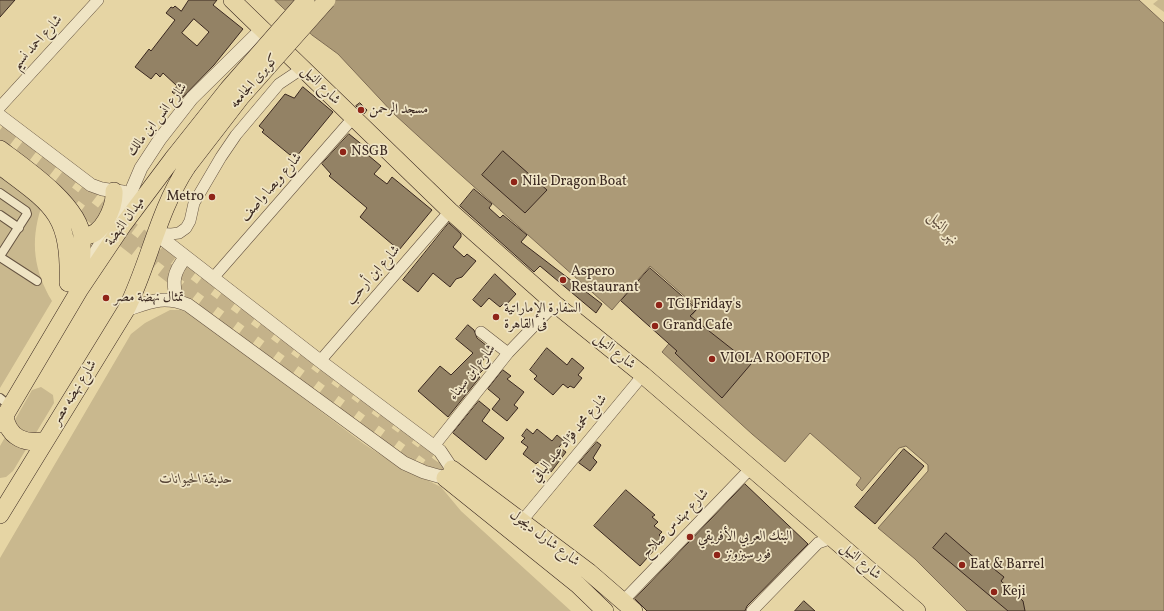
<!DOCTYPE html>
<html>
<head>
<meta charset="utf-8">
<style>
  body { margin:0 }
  canvas { display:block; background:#e6d5a4 }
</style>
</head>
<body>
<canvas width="1164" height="611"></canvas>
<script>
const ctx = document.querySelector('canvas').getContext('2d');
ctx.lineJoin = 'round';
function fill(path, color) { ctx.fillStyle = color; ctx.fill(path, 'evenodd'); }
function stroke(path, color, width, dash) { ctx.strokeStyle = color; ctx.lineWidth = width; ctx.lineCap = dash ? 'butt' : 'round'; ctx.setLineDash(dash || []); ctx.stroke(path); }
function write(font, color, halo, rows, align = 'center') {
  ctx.font = font + ' Vollkorn,Amiri,serif'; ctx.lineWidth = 3.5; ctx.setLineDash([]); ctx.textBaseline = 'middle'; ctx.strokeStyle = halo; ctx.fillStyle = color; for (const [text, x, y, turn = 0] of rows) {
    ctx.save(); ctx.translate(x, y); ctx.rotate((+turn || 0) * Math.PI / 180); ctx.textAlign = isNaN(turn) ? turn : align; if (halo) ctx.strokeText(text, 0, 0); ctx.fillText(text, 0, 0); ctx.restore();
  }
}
fill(new Path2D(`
  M1158 0H1164V12L1153 4Z
  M0 177 41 208C30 242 34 271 52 301L0 388Z
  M170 310H181L193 315 364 444 393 463 441 487 461 511 571 611H0V558L131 334 145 323Z
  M41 387 53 395 54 403 13 471 6 477 0 478V446L32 390Z`), '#c9b88e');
const water = new Path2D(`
  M275 0H1139L1164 23V611H967L915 559 878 528 928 471V465L906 446 899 448 862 491 856 485 861 478 810 433 785 462 752 434 662 352 698 308 650 266 612 310 453 168 394 114 338 54 312 35Z`);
fill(water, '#ac9a77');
stroke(water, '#7e6c54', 1);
const building = new Path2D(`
  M0 0H15L0 17Z
  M189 0H217L213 5 243 29 214 65 181 99 172 92 177 86 163 73 160 77 156 73 151 79 135 67 149 49 151 51 175 20 166 13 171 7 173 8 175 6 181 11ZM194 19 209 32 197 46 182 33Z
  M303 87 333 112 296 157 292 153 290 155 262 132 264 130 259 126 285 94 294 98Z
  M360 103 367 110 364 114 356 106Z
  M349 134 365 147 362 150 381 166 374 174 387 184 392 177 432 210 399 250 360 217 367 208 329 176 331 174 322 164Z
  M503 151 547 190 525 213 482 175Z
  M474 189 492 204 489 208 500 218 503 215 527 235 521 242 602 304 596 313 540 266 534 272 460 206Z
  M449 223 461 234V237L453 247 464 257 467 254 476 261 462 277 456 279 450 287 433 273 418 292 403 280Z
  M650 268 697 309 690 316 751 364 722 398 675 353 677 351 621 301Z
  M495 274 516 294 506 305 504 303 500 307 489 298 481 307 473 300Z
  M468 325 474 330 477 338 492 350 478 366 483 370 478 375 480 377 448 417 418 391 440 366 451 375 473 353 456 339Z
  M547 348 567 365 572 358 584 368 578 375 582 378 574 388 570 386 568 388 563 384 553 395 534 379 537 376 530 370Z
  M503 370 511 376 507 379 524 392 514 405 518 408 507 421 492 409 500 399 488 389Z
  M479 401 490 410 482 421 504 438 486 460 453 433Z
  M527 429 533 434 537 429 552 441 557 435 564 441 559 447 566 452 551 472 538 462 536 464 523 454 528 447 521 442 525 438 522 436Z
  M597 442 601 445 593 458 597 462 590 471 579 463Z
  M904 449 924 466 875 524 855 507Z
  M745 484 808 544 747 606 745 611H647L635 599Z
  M626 490 655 515 652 517 658 522 654 526 662 532 659 535 664 539 640 566 594 526Z
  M946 533 986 568 989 565 1004 577 1001 581 1023 601 1025 611H1008L933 548Z
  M804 601 815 611H795Z`);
fill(building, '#938265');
stroke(building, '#3a2820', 1);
stroke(new Path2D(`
  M0 130 204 286 452 469
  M64 192 200 297 445 478`), '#c4b28a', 17, [17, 8]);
const pedestrian = new Path2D(`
  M0 193 26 211 27 214 0 256
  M0 215 19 228
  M0 257 37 281
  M0 398 10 406`);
const minor = new Path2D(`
  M0 107 98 0
  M155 233 171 234 179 233 186 228 190 221 194 203 221 157 236 135 279 84 303 68
  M213 278 353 118
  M481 332 508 353
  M320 361 450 211
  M434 446 508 353 555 304
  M521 522 643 375
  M623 601 751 468
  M752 611 818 543 832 538`);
const tertiary = new Path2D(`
  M0 116 91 185 102 189 123 192
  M155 233 320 361 440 451 452 469
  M92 258 127 201 141 168 160 139 192 98 262 29
  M177 300C172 282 173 272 186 257
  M126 310C150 302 163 295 188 305L404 463 424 472 445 478`);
const primary = new Path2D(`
  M232 0 450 211 555 304 643 375 917 611
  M0 149C24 167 80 205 82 237 83 254 80 272 80 289
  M0 166C52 205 70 213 68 283
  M82 236C102 238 115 207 114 191
  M5 416C8 438 26 445 46 440
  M0 424 80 289 123 225 174 157
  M452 469 589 572 634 611
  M445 478 578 585 605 611
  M0 515 126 310C150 262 157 213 187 167`);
stroke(pedestrian, '#655341', 10);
stroke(minor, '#655341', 12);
stroke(tertiary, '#655341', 14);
stroke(primary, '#3a2820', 18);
stroke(pedestrian, '#efe4c4', 8);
stroke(minor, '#efe4c4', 11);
stroke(tertiary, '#efe4c4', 13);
stroke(primary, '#e6d5a4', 17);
const primaryBridge = new Path2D(`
  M174 157 228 89 306 0
  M187 167 241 97 327 0`);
stroke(primaryBridge, '#3a2820', 18, []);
stroke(primaryBridge, '#e6d5a4', 17);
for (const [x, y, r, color] of [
  [361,110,4,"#8f2418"],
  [343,152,4,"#8f2418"],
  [514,182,4,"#8f2418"],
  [212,197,4,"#8f2418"],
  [563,280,4,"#8f2418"],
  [106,298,4,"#8f2418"],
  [659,305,4,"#8f2418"],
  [496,317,4,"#8f2418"],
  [655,326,4,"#8f2418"],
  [712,359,4,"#8f2418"],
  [690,537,4,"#8f2418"],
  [717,555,4,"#8f2418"],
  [962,565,4,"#8f2418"],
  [994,592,4,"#8f2418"]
]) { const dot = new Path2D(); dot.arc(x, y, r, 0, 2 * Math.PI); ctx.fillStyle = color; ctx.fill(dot); stroke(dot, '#efe4c4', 1.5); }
write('14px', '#3a2820', '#efe4c4', [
  ["شارع احمد نسيم",38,43,-48],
  ["كوبرى الجامعه",255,82,-49],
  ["شارع النيل",320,86,45],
  ["شارع انس ابن مالك",158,120,-52],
  ["شارع ويصا واصف",272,188,-49],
  ["ميدان النهضة",126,222,-54],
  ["شارع ابن أرحب",374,276,-49],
  ["شارع النيل",614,352,39],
  ["شارع ابن سيناء",473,373,-52],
  ["شارع نهضه مصر",75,393,-58],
  ["شارع محمد فؤاد عبد الباقي",570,439,-50],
  ["شارع مهندس صلاح",676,524,-46],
  ["شارع شارل ديجول",544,539,37],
  ["شارع النيل",860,562,41]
]);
write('14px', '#3a2820', '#efe4c4', [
  ["مسجد الرحمن",369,110],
  ["NSGB",351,152],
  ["Nile Dragon Boat",522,182],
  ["Metro",204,197,"right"],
  ["Aspero",571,272],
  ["Restaurant",571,288],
  ["تمثال نهضة مصر",114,298],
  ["TGI Friday's",667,305],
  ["السفارة الإماراتية",504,309],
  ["فى القاهرة",504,325],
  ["Grand Cafe",663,326],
  ["VIOLA ROOFTOP",720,359],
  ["البنك العربي الأفريقي",698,537],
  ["فور سيزونز",725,555],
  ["Eat & Barrel",970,565],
  ["Keji",1002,592]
], 'left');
write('italic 14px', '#574536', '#efe4c4', [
  ["حديقة الحيوانات",196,480]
]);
write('italic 15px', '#5c4a3a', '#efe4c4', [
  ["نهر النيل",942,229,49]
]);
</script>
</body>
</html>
